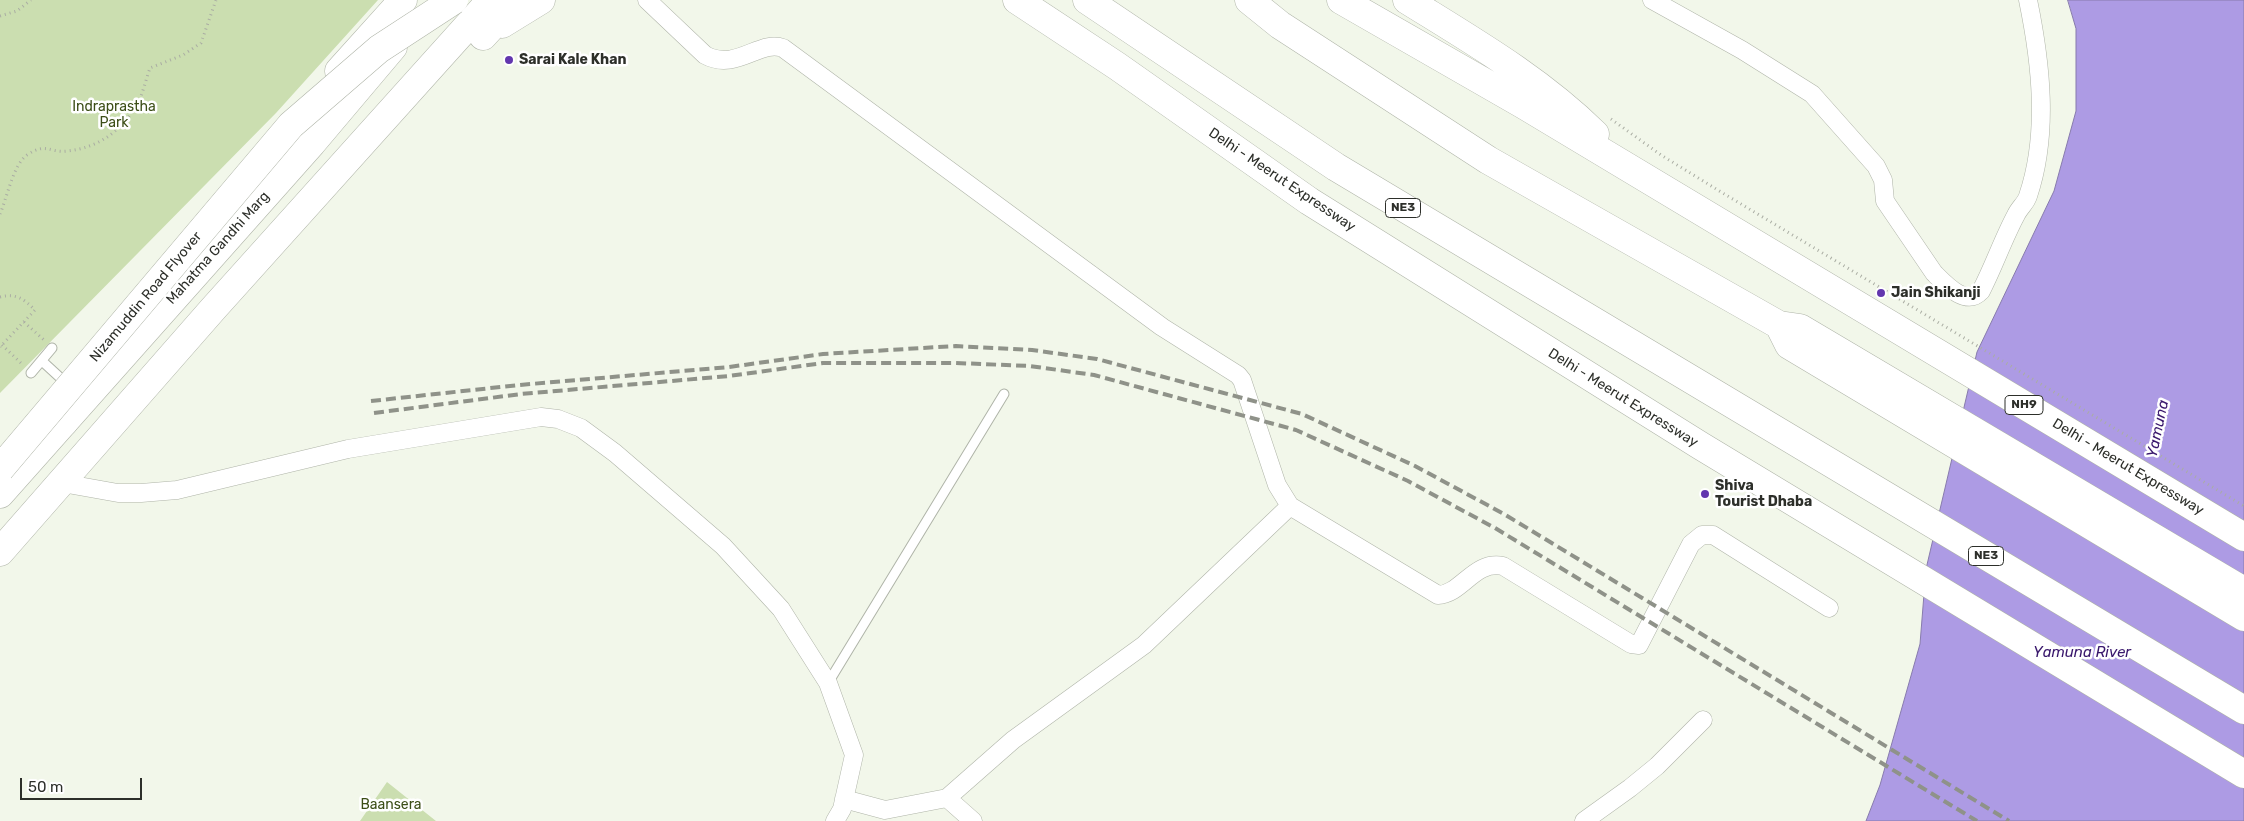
<!DOCTYPE html>
<html>
<head>
<meta charset="utf-8">
<style>
  body { margin:0 }
  #map { position:relative; width:2244px; height:821px; overflow:hidden; background:#f2f7ea; font-family:Rubik,sans-serif }
  canvas { display:block }
  .scale { position:absolute; left:20px; top:778px; width:122px; height:22px; box-sizing:border-box; border:2px solid #2d2f2a; border-top:0; padding-left:6px; font-size:15px; line-height:18px; white-space:nowrap; color:#2d2f2a; -webkit-text-stroke:4px #fff; paint-order:stroke }
</style>
</head>
<body>
<div id="map">
<canvas width="2244" height="821"></canvas>
<div class="scale">50 m</div>
</div>
<script>
const ctx = document.querySelector('canvas').getContext('2d');
ctx.lineJoin = 'round';
function fill(path, color) { ctx.fillStyle = color; ctx.fill(path, 'evenodd'); }
function stroke(path, color, width, dash) { ctx.strokeStyle = color; ctx.lineWidth = width; ctx.lineCap = dash ? 'butt' : 'round'; ctx.setLineDash(dash || []); ctx.stroke(path); }
function write(font, color, halo, rows, align = 'center') {
  ctx.font = font + ' Rubik,sans-serif'; ctx.lineWidth = 5; ctx.setLineDash([]); ctx.textBaseline = 'middle'; ctx.strokeStyle = halo; ctx.fillStyle = color; for (const [text, x, y, turn = 0] of rows) {
    ctx.save(); ctx.translate(x, y); ctx.rotate((+turn || 0) * Math.PI / 180); ctx.textAlign = isNaN(turn) ? turn : align; if (halo) ctx.strokeText(text, 0, 0); ctx.fillText(text, 0, 0); ctx.restore();
  }
}
fill(new Path2D(`
  M0 0H378L276 113 0 393Z
  M387 782 436 821H360Z`), '#cbdeb0');
const water = new Path2D(`
  M2068 0H2244V821H1866L1880 785 1920 644 1926 569 1977 352 2054 191 2076 111V29Z`);
fill(water, '#ad9be4');
stroke(water, '#877bac', 1);
const lane = new Path2D(`
  M42 361 67 384
  M31 373 52 348
  M828 683 1004 394`);
const street = new Path2D(`
  M647 0 705 55C736 72 760 39 783 48L1162 327 1238 375 1242 380 1277 485 1290 506 1438 595C1462 594 1474 560 1503 566L1631 644 1639 645 1691 544 1702 535H1713L1829 608
  M1652 0 1742 50 1812 94 1876 166 1883 180 1885 201 1934 273C1946 285 1966 307 1981 291 1994 266 2003 239 2016 215 2019 208 2026 203 2028 196 2049 134 2041 63 2028 0
  M62 483 118 493H141L177 490 348 449 541 417 558 419 581 428 615 453 723 546 781 609 828 683 854 755 842 809 835 821
  M947 798 973 821
  M844 799 885 810 947 798 1013 740 1144 645 1290 506
  M1584 821 1630 788 1657 766 1703 720`);
const primary = new Path2D(`
  M0 494 64 422`);
const highway = new Path2D(`
  M1017 0 1117 66 1309 201 1701 446 2244 774
  M1087 0 1336 167 2244 710
  M1249 0 1280 25 1488 160 1779 325 1800 328 2244 591
  M1341 0 1524 105 2244 537
  M1407 0C1473 41 1539 79 1595 134
  M502 24 541 0
  M483 36 516 0
  M339 71 403 0
  M1779 325 1789 345 2244 617
  M64 422 312 143 393 47
  M0 552 213 309 491 0`);
stroke(lane, '#afb4a8', 11);
stroke(street, '#afb4a8', 19);
stroke(primary, '#afb4a8', 29);
stroke(highway, '#afb4a8', 29);
stroke(new Path2D(`
  M0 16 17 11 31 0
  M1611 119 1661 155 1721 192 2244 506
  M0 214C7 198 13 165 27 155 46 142 49 153 67 151 98 148 122 131 137 104 143 94 146 79 150 68L183 55 201 43 216 0
  M0 297C16 293 24 299 35 310L0 347
  M24 322 44 340
  M2 345 23 365`), '#aaada3', 3, [1, 4]);
stroke(lane, '#fff', 9);
stroke(street, '#fff', 18);
stroke(primary, '#fff', 28);
stroke(highway, '#fff', 28);
stroke(new Path2D(`
  M371 401 519 385 729 367 823 354 956 346 1032 350 1097 359 1302 414 1415 466 1504 514 2009 821
  M374 413 521 394 729 376 823 363H956L1030 366 1094 375 1296 430 1408 481 1495 528 1977 821`), '#8f9289', 4, [10, 5]);
const highwayBridge = new Path2D(`
  M0 469 291 125 379 49 454 0`);
stroke(highwayBridge, '#afb4a8', 29, []);
stroke(highwayBridge, '#fff', 28);
for (const [x, y, r, color] of [
  [509,60,5,"#6236ae"],
  [1881,293,5,"#6236ae"],
  [1705,494,5,"#6236ae"]
]) { const dot = new Path2D(); dot.arc(x, y, r, 0, 2 * Math.PI); ctx.fillStyle = color; ctx.fill(dot); stroke(dot, '#fff', 2); }
for (const [x, y, w] of [
  [1403,208,35],
  [2024,405,38],
  [1986,556,35]
]) { const box = new Path2D(); box.roundRect(x - w / 2, y - 9.5, w, 19, 4); ctx.fillStyle = '#fff'; ctx.fill(box); stroke(box, '#2d2f2a', 1); }
write('bold 12px', '#2d2f2a', null, [
  ["NE3",1403,208],
  ["NH9",2024,405],
  ["NE3",1986,556]
]);
write('bold 14px', '#2d2f2a', '#fff', [
  ["Sarai Kale Khan",519,60],
  ["Jain Shikanji",1891,293],
  ["Shiva",1715,486],
  ["Tourist Dhaba",1715,502]
], 'left');
write('14px', '#3c4e17', '#fff', [
  ["Indraprastha",114,107],
  ["Park",114,123],
  ["Baansera",391,805]
]);
write('14px', '#2d2f2a', '#fff', [
  ["Delhi - Meerut Expressway",1282,180,34],
  ["Mahatma Gandhi Marg",218,248,-48],
  ["Nizamuddin Road Flyover",146,297,-50],
  ["Delhi - Meerut Expressway",1623,398,32],
  ["Delhi - Meerut Expressway",2128,467,31]
]);
write('italic 15px', '#39176c', '#fff', [
  ["Yamuna",2158,429,-78],
  ["Yamuna River",2082,653]
]);
</script>
</body>
</html>
